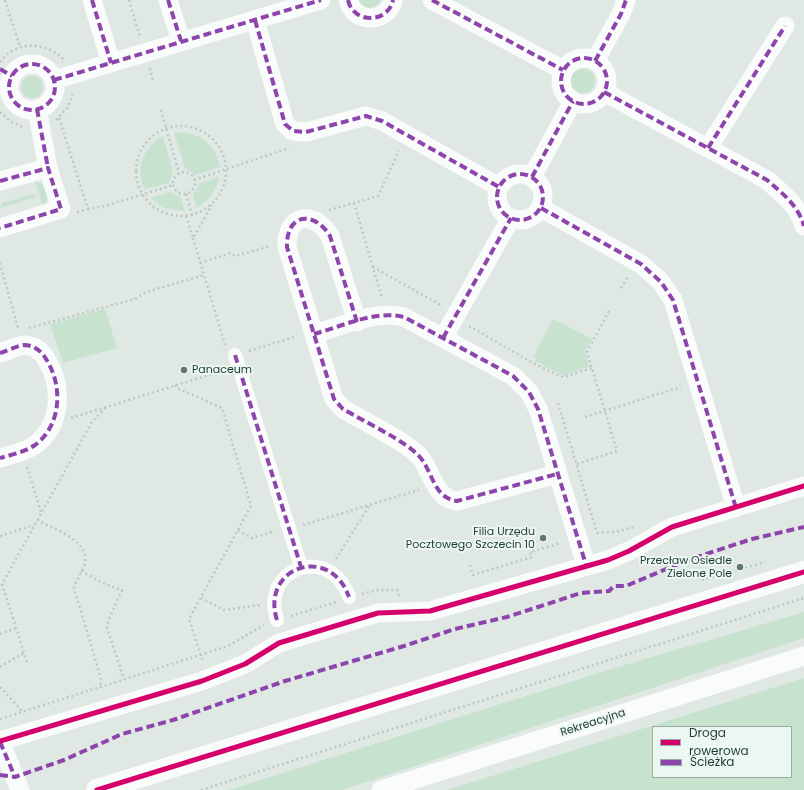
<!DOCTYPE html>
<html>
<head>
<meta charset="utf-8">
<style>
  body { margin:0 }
  #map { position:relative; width:804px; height:790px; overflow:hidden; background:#e0e8e4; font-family:Poppins,sans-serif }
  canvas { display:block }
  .legend { position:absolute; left:652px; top:726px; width:140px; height:52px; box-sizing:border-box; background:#edf7f2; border:1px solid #9aaca6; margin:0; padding:5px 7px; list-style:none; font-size:12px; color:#1d3b33 }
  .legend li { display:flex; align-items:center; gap:8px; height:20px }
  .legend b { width:20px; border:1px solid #9aaca6 }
</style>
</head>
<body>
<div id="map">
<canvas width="804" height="790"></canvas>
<ul class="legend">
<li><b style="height:5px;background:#d6006c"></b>Droga rowerowa</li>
<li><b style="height:5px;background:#8e44ad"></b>Ścieżka</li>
</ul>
</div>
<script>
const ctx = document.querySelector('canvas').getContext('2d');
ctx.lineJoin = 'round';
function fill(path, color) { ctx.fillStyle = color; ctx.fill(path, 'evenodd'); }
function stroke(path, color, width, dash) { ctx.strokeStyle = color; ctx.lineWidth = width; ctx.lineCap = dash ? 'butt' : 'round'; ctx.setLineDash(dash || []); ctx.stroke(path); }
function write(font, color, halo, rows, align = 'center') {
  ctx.font = font + ' Poppins,sans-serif'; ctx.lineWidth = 4; ctx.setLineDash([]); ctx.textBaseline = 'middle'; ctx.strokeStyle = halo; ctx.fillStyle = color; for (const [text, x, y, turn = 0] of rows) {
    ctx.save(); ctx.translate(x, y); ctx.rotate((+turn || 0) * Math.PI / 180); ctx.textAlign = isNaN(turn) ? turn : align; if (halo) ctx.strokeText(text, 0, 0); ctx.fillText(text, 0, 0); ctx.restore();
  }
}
fill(new Path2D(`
  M359 0H381C376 10 364 10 359 0Z
  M571 81a12 12 0 1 1 24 0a12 12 0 1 1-24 0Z
  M21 87a11 11 0 1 1 22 0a11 11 0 1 1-22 0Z
  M174 133C197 129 217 145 220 167L195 175 185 168Z
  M163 136 173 172 169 183 145 189C134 169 144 146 163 136Z
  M219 177C217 191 208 201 196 208L193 194 197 189 198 184Z
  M35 181 46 186 49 196 43 207Z
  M171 192 181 198 185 211 164 208 150 198Z
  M34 194 36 197 0 208 2 203Z
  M105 309 117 348 63 363 50 324Z
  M553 319 592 339 585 351 589 367 563 375 535 361 537 358 533 357Z
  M804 612V638L342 790H229L608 670Z
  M804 678V790H447ZM653 727H791V777H653Z`), '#c7e3d0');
stroke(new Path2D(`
  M5 0 20 47
  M129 0 140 37
  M0 62C16 40 46 41 64 60
  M150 68 153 81
  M161 110 179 173
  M0 112 10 121 22 127
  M59 118 88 209 105 206 173 185
  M56 120 68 107 73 93
  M136 171a45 45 0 1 1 90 0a45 45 0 1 1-90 0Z
  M173 183a11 11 0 1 1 22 0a11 11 0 1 1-22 0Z
  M194 180 289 148
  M186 194 192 215
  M354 203 382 298
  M329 210 378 196 399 151
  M77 212 88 209
  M186 216 193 238 212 205
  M525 228 535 225
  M193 238 225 345
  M0 263 18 328
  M200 263 231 253 235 256 271 246
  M373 267 442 306
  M621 288 628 276
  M469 326 533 363 563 377 592 368
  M29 328 135 299 146 292 204 275
  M249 351 297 336
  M175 385 177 388 222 408 251 506 189 619 203 662
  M558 403 597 533
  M585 417 681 387
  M71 418 225 370
  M577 464 617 451 587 352 610 309
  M27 467 41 512
  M37 520C53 529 93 541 84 566 81 574 76 580 74 588L101 679 100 687
  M303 525 419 490
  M238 530 252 538 275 531
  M597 533 620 531 634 527
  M0 536 34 525
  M336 559 369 506
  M470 565 473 575 532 557 530 552 561 543
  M81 571 105 584 122 590 109 619 107 628 124 679
  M702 580 765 562
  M362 594 376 590H397L399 596
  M201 598 224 610 261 605
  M291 616 336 602
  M0 634 16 628
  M27 662 2 584 92 422 107 406
  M0 667 24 653
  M0 687 22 711
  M0 719 228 646 264 625
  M201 790 804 598`), '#bdc8c5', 2.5, [2, 3]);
stroke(new Path2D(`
  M235 355 301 567
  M277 620C260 567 330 543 349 597`), '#fafcfb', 14);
stroke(new Path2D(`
  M92 0 111 63
  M168 0 181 41
  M348 0C353 24 388 24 393 0
  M432 0 563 70
  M255 20 285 124 293 131 306 132 366 116 382 121 499 187
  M561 81a23 23 0 1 1 46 0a23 23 0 1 1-46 0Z
  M595 61 621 14 626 0
  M9 87a23 23 0 1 1 46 0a23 23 0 1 1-46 0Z
  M54 80 321 0
  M604 92 767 180C783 194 798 205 804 226
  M37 109 48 168
  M708 148 785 26
  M497 197a23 23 0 1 1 46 0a23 23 0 1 1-46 0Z
  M532 177 573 101
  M0 181 48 168 61 209 0 228
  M541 208 641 264 661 282 673 300 736 508
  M357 322 330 236C314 210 286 213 287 247L334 399 343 409C363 421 404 440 419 456 433 471 433 498 457 501L557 474
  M314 334C343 326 375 310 404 317L513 376 529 392 538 409 586 565
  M443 338 511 218
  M0 353C7 351 16 346 24 345 33 345 42 351 46 359 63 385 62 425 35 445 25 452 11 455 0 458
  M0 741 202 681 245 664 279 643 378 613 430 611 608 560 629 551 672 527 804 486
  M0 742 20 790
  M381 790 804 656`), '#fafcfb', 19);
stroke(new Path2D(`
  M97 790 804 572`), '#fafcfb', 22);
stroke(new Path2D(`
  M92 0 111 63
  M168 0 181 41
  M348 0C353 24 388 24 393 0
  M432 0 563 70
  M255 20 285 124 293 131 306 132 366 116 382 121 499 187
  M561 81a23 23 0 1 1 46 0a23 23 0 1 1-46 0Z
  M595 61 621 14 626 0
  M9 87a23 23 0 1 1 46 0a23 23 0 1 1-46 0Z
  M0 69 12 76
  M54 80 321 0
  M604 92 767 180C783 194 798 205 804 226
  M37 109 48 168
  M708 148 785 26
  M497 197a23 23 0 1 1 46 0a23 23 0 1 1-46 0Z
  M532 177 573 101
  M0 181 48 168 61 209 0 228
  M541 208 641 264 661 282 673 300 736 508
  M357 322 330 236C314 210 286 213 287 247L334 399 343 409C363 421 404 440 419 456 433 471 433 498 457 501L557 474
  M314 334C343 326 375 310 404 317L513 376 529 392 538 409 586 565
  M443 338 511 218
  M0 353C7 351 16 346 24 345 33 345 42 351 46 359 63 385 62 425 35 445 25 452 11 455 0 458
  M235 355 301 567
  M277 620C260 567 330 543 349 597
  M0 742 15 777
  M0 775 15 777 64 760 122 734 173 720 285 681 404 646 455 629 507 617 581 593 609 591 614 586H626L685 561 752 539 804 527`), '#8e44ad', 4, [8, 4]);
stroke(new Path2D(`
  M0 741 202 681 245 664 279 643 378 613 430 611 608 560 629 551 672 527 804 486
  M97 790 804 572`), '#d6006c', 5);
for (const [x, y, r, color] of [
  [184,370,4,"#617871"],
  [543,538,4,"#617871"],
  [740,567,4,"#617871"]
]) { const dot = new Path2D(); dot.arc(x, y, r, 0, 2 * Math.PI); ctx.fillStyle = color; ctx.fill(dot); stroke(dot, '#edf7f2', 1.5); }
write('11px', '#1d3b33', '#edf7f2', [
  ["Panaceum",192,370,"left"],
  ["Filia Urzędu",535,532],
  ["Pocztowego Szczecin 10",535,545],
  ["Przecław Osiedle",732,561],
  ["Zielone Pole",732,574]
], 'right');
write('11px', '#1d3b33', '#edf7f2', [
  ["Rekreacyjna",593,723,-18]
]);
</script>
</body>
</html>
